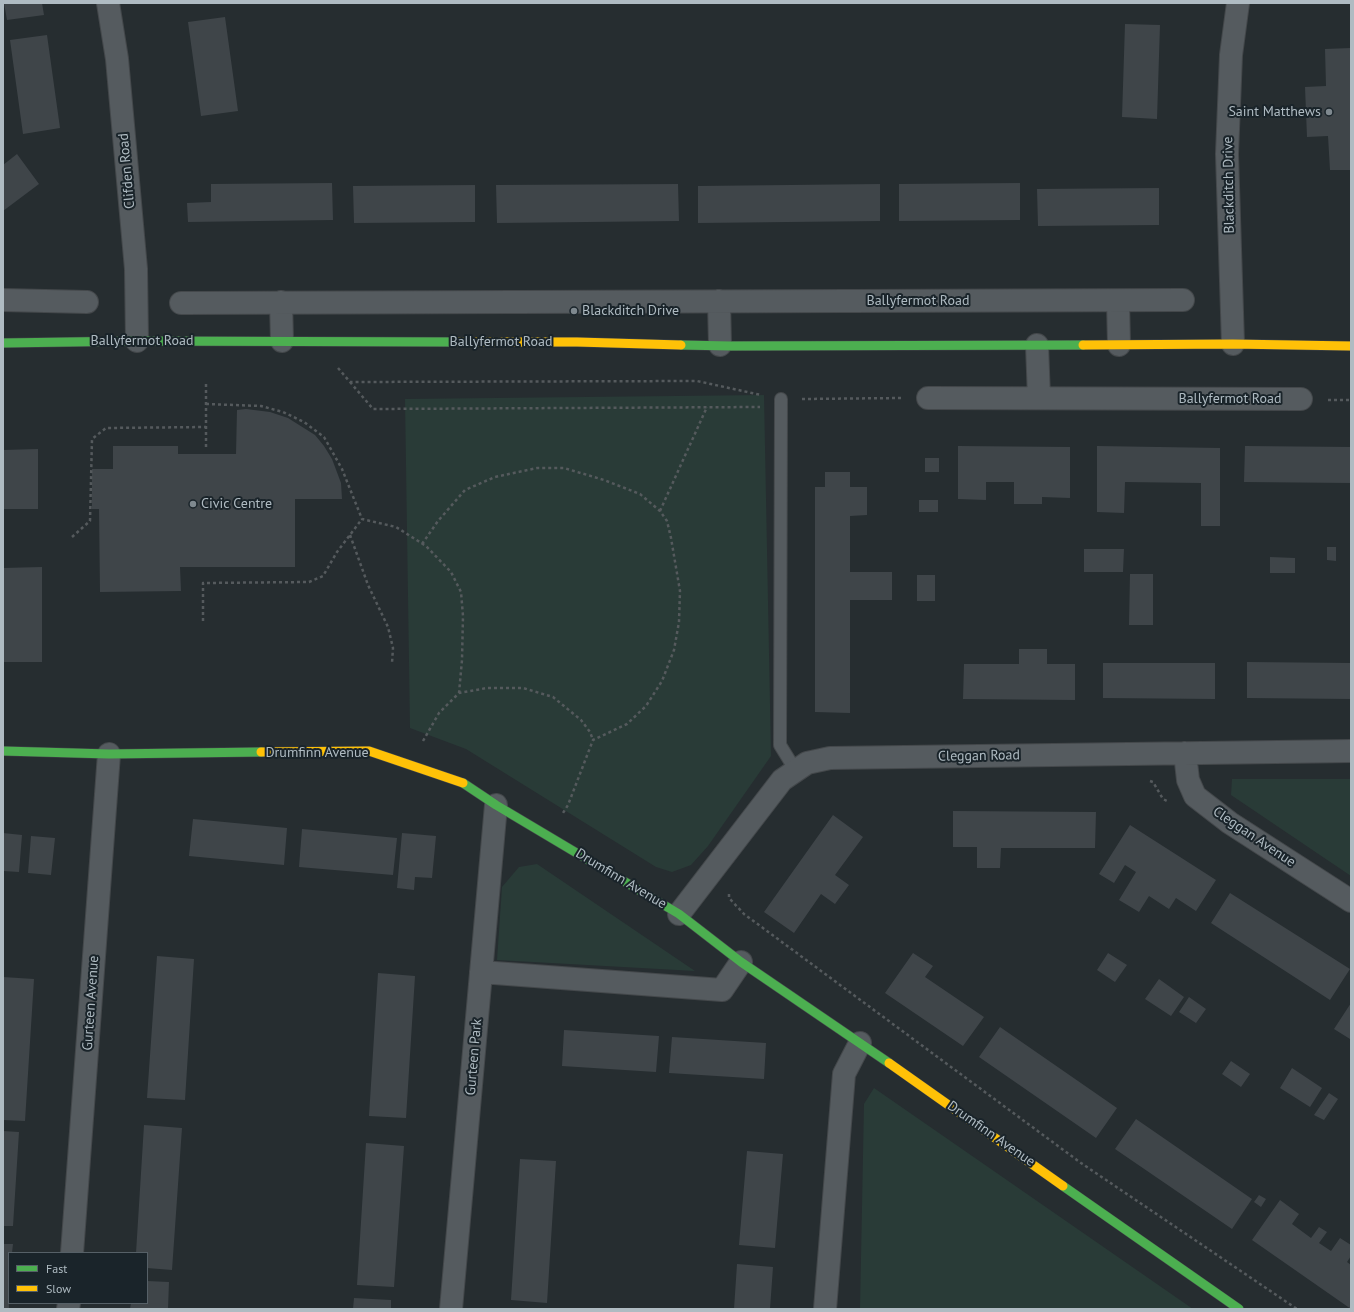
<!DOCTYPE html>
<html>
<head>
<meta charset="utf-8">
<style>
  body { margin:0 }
  #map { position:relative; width:1354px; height:1312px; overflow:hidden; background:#262d30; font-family:"PT Sans",sans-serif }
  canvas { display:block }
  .frame { position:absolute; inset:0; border:4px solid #afbbc2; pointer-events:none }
  .legend { position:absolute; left:8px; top:1252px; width:140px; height:52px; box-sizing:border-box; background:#1a242a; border:1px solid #566067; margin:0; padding:5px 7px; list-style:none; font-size:12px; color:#afbbc2 }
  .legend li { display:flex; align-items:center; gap:8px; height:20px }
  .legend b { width:20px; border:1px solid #566067 }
</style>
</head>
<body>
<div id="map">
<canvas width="1354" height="1312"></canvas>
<div class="frame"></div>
<ul class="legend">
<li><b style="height:5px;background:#4caf50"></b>Fast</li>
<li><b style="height:5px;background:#ffc107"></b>Slow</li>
</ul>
</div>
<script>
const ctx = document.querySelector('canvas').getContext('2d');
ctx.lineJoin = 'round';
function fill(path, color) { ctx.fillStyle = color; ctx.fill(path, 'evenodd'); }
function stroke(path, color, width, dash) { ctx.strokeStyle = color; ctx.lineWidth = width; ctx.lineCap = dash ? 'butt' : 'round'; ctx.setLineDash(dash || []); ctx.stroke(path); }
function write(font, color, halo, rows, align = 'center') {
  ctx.font = font + ' "PT Sans",sans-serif'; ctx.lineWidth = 4; ctx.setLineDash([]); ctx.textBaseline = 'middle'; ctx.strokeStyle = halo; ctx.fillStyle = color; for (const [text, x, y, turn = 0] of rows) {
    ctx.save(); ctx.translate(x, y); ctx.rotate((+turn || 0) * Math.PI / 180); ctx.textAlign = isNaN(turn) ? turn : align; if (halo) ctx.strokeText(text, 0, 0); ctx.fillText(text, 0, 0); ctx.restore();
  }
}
fill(new Path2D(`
  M764 395 771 756 708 846 691 865 672 872 656 867 466 749 410 728 405 399Z
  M1232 779H1351V876L1231 795Z
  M537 864 695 971 497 960 502 887 519 867Z
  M874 1088 1193 1309H860L864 1104Z`), '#293b37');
fill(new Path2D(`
  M4 3H42L44 15 7 20Z
  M225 17 238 111 201 116 188 22Z
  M1125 24 1160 25 1157 119 1122 117Z
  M47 35 60 128 23 134 10 40Z
  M1351 48V170H1330L1328 136 1307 137 1305 87 1326 86 1325 49Z
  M17 154 39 184 3 211V165Z
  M332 183 333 220 188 222 187 203 211 202V184Z
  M1020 183V220L899 221V184Z
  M678 184 679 221 497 223 496 185Z
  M880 184V221L698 223V186Z
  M475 185V222L354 223 353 186Z
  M1159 188V225L1038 226 1037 189Z
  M246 409 270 412 288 418 315 435 324 446 332 459 341 483 342 499H295V567H180L181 591 100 592 99 509H92V469H113V446H178V454H236L237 410Z
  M958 446 1070 447V498L1042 497V504H1014V482H986V500L958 499Z
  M1097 446 1220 448V526H1201V483L1125 482 1124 513 1097 512Z
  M1245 446 1351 447V483L1244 482Z
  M38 449V509H3V450Z
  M925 458H939V472H925Z
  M825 472H850V487H867V515L850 516V572H892V600H850V713L815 712V487H825Z
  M919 500H938V512H919Z
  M1327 547H1336V561L1327 560Z
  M1084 549H1124L1123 572H1084Z
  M1270 557 1295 558V573H1270Z
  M42 567V662H3V568Z
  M1130 574H1153V625H1129Z
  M917 575H935V601H917Z
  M1019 649H1047V664H1075V700L963 699 964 664H1019Z
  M1247 662 1351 663V699L1247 698Z
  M1103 663H1215V699L1103 698Z
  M953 811 1096 812 1095 848H1001L1000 868H977V847H953Z
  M833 815 863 837 835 875 849 885 835 904 821 894 794 933 764 912Z
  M193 819 287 828 284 865 189 856Z
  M1130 825 1216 880 1196 911 1176 898 1169 909 1149 896 1139 912 1119 900 1136 872 1125 865 1114 883 1099 874Z
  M302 829 397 838 393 875 299 867Z
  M3 833 22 835 19 872 3 871Z
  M402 833 436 836 432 878 415 877 414 890 397 888Z
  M31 836 55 838 51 875 28 873Z
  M1230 893 1350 969 1330 1000 1211 923Z
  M913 953 933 966 925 977 984 1017 963 1046 885 993Z
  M1108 953 1127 965 1115 982 1097 970Z
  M157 956 194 959 185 1100 147 1098Z
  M378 973 415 976 406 1118 369 1116Z
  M3 977 34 979 25 1121 3 1120Z
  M1159 979 1184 997 1171 1016 1145 999Z
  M1189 997 1206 1009 1196 1023 1179 1012Z
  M1351 1003V1038L1350 1039 1334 1029Z
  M1000 1027 1117 1108 1096 1138 979 1057Z
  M564 1030 659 1036 656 1072 562 1066Z
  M672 1037 766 1043 764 1079 669 1073Z
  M1231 1061 1250 1074 1241 1087 1222 1074Z
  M1292 1068 1322 1088 1310 1107 1280 1088Z
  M1329 1093 1338 1099 1324 1120 1314 1115Z
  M1136 1119 1252 1199 1232 1229 1115 1149Z
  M144 1125 182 1128 172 1270 147 1268V1253H136Z
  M3 1131 19 1132 13 1226H3Z
  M366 1143 404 1146 394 1287 357 1285Z
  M747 1151 783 1154 775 1248 739 1245Z
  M520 1159 556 1161 547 1303 511 1300Z
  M1259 1195 1266 1199 1261 1207 1254 1202Z
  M1280 1200 1299 1214 1292 1224 1311 1238 1319 1227 1327 1232 1319 1243 1331 1251 1340 1238 1351 1245V1256L1347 1262 1351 1265V1309L1252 1240Z
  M3 1244H13L12 1253H9V1309H3Z
  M737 1264 773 1267 770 1309H734Z
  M147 1281 169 1282 168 1309H130L131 1303H147Z
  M354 1298 391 1300V1309H353Z`), '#3f4549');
const lane = new Path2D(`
  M781 399 780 745 796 771`);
const street = new Path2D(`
  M108 3 117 59 136 269 137 341
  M3 300 87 302
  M719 301 720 345
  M1118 301 1119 345
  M281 302 282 341
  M181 303 1183 300
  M1233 344 1227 154 1231 55 1238 3
  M1037 345 1039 398
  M928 398 1301 399
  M1185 753 1188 780 1195 796 1230 823 1351 901
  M679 914 782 780 807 763 830 758 1351 751
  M481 972 722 990 741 962
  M72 1253 109 754
  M68 1309 69 1303
  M451 1309 496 805
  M825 1309 844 1074 860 1043`);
const fast = new Path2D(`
  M3 343 137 341 457 342
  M681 345 731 346 1083 345
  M3 751 109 754 261 752
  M463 783 496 805 679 914 741 962 889 1063
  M1063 1186 1239 1309`);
const slow = new Path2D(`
  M457 342H577L681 345
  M1083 345 1233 344 1351 346
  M261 752 369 751 463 783
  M889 1063 1063 1186`);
stroke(lane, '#44484b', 14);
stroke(street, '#44484b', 24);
stroke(fast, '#44484b', 10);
stroke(slow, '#44484b', 10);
stroke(new Path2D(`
  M338 368 350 382 697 381 761 395
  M350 382 373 409 760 407
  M802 399 902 398
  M1328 400H1351
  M206 404 261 406 283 412 304 422 324 437 342 469 362 519 396 527 426 546 451 572 461 592 463 616 462 660 459 693
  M206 447V381
  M660 511 707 407
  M350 535 368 585 388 627 393 648 392 663
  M72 537 90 521 92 439 106 428 206 427
  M422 544 438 521 465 490 495 477 537 468H564L604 480 640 494 660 511 667 521 671 538 680 591 679 622 674 650 662 681 646 706 627 724 593 740 568 805 563 813
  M203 621V583L309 582 323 576 337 552 362 519
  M423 741 439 713 459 693 487 688H523L553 697 581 720 590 732 593 740
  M1150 781 1153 782 1163 799 1169 802
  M729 894V898L744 914 1081 1163 1297 1309`), '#555a5d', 2.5, [3, 3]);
stroke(lane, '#555b5f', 12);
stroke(street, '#555b5f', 22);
stroke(fast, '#4caf50', 9);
stroke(slow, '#ffc107', 9);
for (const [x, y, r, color] of [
  [1329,112,4,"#7f898f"],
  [574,311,4,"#7f898f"],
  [193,504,4,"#7f898f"]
]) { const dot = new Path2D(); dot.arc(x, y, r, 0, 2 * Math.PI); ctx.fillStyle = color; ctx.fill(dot); stroke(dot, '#1a242a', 1.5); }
write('14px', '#afbbc2', '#1a242a', [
  ["Saint Matthews",1321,112,"right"],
  ["Blackditch Drive",582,311],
  ["Civic Centre",201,504]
], 'left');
write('14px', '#afbbc2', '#1a242a', [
  ["Clifden Road",127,171,-95],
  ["Blackditch Drive",1229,185,-91],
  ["Ballyfermot Road",918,301],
  ["Ballyfermot Road",142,341],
  ["Ballyfermot Road",501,342],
  ["Ballyfermot Road",1230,399],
  ["Drumfinn Avenue",317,753],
  ["Cleggan Road",979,756,-1],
  ["Cleggan Avenue",1254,837,34],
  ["Drumfinn Avenue",621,879,31],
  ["Gurteen Avenue",91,1003,-86],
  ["Gurteen Park",474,1057,-85],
  ["Drumfinn Avenue",991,1134,35]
]);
</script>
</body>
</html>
